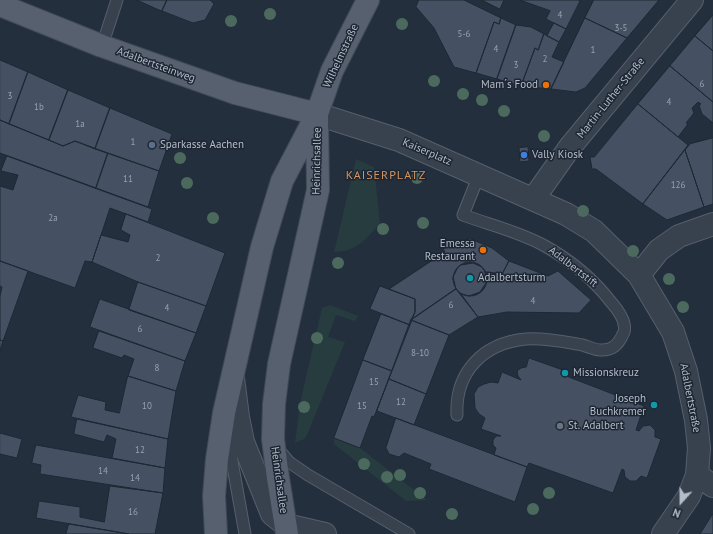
<!DOCTYPE html>
<html>
<head>
<meta charset="utf-8">
<style>
  body { margin:0 }
  #map { position:relative; width:713px; height:534px; overflow:hidden; background:#242f3e; font-family:"PT Sans",sans-serif }
  canvas { display:block }
  .north { position:absolute; left:661px; top:482px; width:40px; height:40px; -webkit-text-stroke:3px #1d2633; paint-order:stroke; rotate:201deg; font-size:11px; font-weight:700; line-height:16px; text-align:center; color:#b4bcc9 }
  .north::after { content:''; display:block; margin:auto; width:14px; height:18px; background:#b4bcc9; clip-path:polygon(50% 0,100% 100%,50% 72%,0 100%) }
</style>
</head>
<body>
<div id="map">
<canvas width="713" height="534"></canvas>
<div class="north">N</div>
</div>
<script>
const ctx = document.querySelector('canvas').getContext('2d');
ctx.lineJoin = 'round';
function fill(path, color) { ctx.fillStyle = color; ctx.fill(path, 'evenodd'); }
function stroke(path, color, width, dash) { ctx.strokeStyle = color; ctx.lineWidth = width; ctx.lineCap = dash ? 'butt' : 'round'; ctx.setLineDash(dash || []); ctx.stroke(path); }
function write(font, color, halo, rows, align = 'center') {
  ctx.font = font + ' "PT Sans",sans-serif'; ctx.lineWidth = 3; ctx.setLineDash([]); ctx.textBaseline = 'middle'; ctx.strokeStyle = halo; ctx.fillStyle = color; for (const [text, x, y, turn = 0] of rows) {
    ctx.save(); ctx.translate(x, y); ctx.rotate((+turn || 0) * Math.PI / 180); ctx.textAlign = isNaN(turn) ? turn : align; if (halo) ctx.strokeText(text, 0, 0); ctx.fillText(text, 0, 0); ctx.restore();
  }
}
fill(new Path2D(`
  M356 159 374 167 380 223C367 239 356 252 334 252Z
  M330 305 358 316 355 321 336 315 328 337 345 342 307 435 304 439 295 443 300 403 322 308Z
  M334 438 360 448 427 500 406 501 334 444Z`), '#263c3f');
const building = new Path2D(`
  M137 0H167L162 11Z
  M167 0H210L214 4 205 20 193 23 162 11Z
  M419 0H464L501 18 499 24 494 22 476 73 454 67 434 28 416 7Z
  M482 0H504L500 9Z
  M520 0H578L580 1 566 29 546 19 550 11Z
  M594 0H659L627 38 585 18Z
  M713 15V51L695 36Z
  M501 18 516 25 497 79 476 73 494 22 499 24Z
  M585 18 627 38 585 88 576 92 551 89Z
  M554 23 566 29 559 42 547 36Z
  M516 25 531 27 544 34 538 50 535 48 521 86 497 79Z
  M544 34 559 42 552 57 564 62 551 89 521 86 535 48 538 50Z
  M695 36 713 51V102L670 66Z
  M0 60 28 72 9 124 0 120Z
  M670 66 713 102V123L702 114 699 105 701 104 698 102 692 108 694 113 686 123 688 124 678 137 638 104Z
  M28 72 68 90 49 140 9 124Z
  M68 90 110 108 95 149 75 141 63 146 49 140Z
  M638 104 688 145 643 204 596 169H592L590 157H594Z
  M110 108 172 134 159 171 95 149Z
  M0 120 63 146 75 141 108 153 96 188 0 153Z
  M713 138V204L704 207 685 150 690 144Z
  M528 147 529 161 520 162 519 148Z
  M685 150 704 207 667 220 643 204Z
  M108 153 159 171 148 207 96 188Z
  M7 156 152 209 148 222 110 208 92 262 85 261 75 288 0 261V186L13 190 18 175 1 171Z
  M126 214 225 253 206 306 138 282 92 262 101 235 128 242 130 235 121 230Z
  M471 239 492 248 509 261 502 274 485 272 482 267 473 263 461 265 458 267 453 277 456 289 411 320 415 312V299L389 289 445 252 443 249 460 241Z
  M0 261 28 271 3 341 0 340V296L2 287 0 286Z
  M509 261 548 276 558 271 591 300 579 313 507 312 478 317 461 294 469 296 480 292 486 283 485 272 502 274Z
  M453 279a17 17 0 1 1 34 0a17 17 0 1 1-34 0Z
  M138 282 206 306 196 333 129 310Z
  M380 286 415 299V312L410 325 370 309Z
  M456 289 478 317 449 335 411 320Z
  M100 299 196 333 185 361 90 327Z
  M381 314 410 325 392 371 363 360Z
  M411 320 449 335 426 394 389 379Z
  M99 331 185 361 176 391 128 376 134 359 124 355 122 358 93 348Z
  M0 340 3 341 0 351Z
  M529 358 563 370 561 374 644 406 636 430 639 431 643 426 650 425 655 430V437L661 439 647 478 641 476 636 481H630L625 477 624 470 622 469 613 493 529 463 527 467 494 455 496 448 493 445V440L496 436H501L481 429 485 418 479 414 475 408 474 394 478 387 484 384 491 382 498 383 502 372 521 380 518 376 517 371 521 368 526 367Z
  M363 360 392 371 374 417 372 416 360 448 334 438Z
  M128 376 176 391 168 439 71 417 78 395 106 402 105 410 119 413Z
  M389 379 426 394 414 425 377 411Z
  M396 418 527 467 515 502 429 469 431 464 404 453 399 457 389 454 386 448Z
  M77 419 168 439 165 468 112 458 116 439 107 435 104 442 74 434Z
  M0 433 22 439 17 458 0 454Z
  M36 445 165 468 163 493 40 474 41 465 32 463Z
  M110 486 163 493 155 534H129L36 518 39 501 80 507V517L104 522Z
  M713 514V534H700L710 518Z
  M69 524 129 534H66Z`);
fill(building, '#455162');
stroke(building, '#1f2835', 1);
const lane = new Path2D(`
  M102 46 117 0
  M457 415C455 372 483 343 526 339 542 338 560 341 577 344 588 345 597 353 609 349 617 347 621 339 624 332 627 322 618 310 611 302 594 280 570 260 545 246 520 232 490 225 463 215L479 175
  M227 433 245 534
  M278 449 289 462 308 475 409 534`);
const street = new Path2D(`
  M317 114 399 140 566 214 594 231 639 275 673 332 686 371 696 420 699 448 697 475 689 496 663 534
  M534 198 570 147 692 0
  M639 275 659 250 679 236 713 224
  M233 378 238 417 243 442 272 514 286 525 325 534
  M697 475 713 486`);
const primary = new Path2D(`
  M0 5 102 46 235 93 317 114
  M216 534 214 496 217 459 224 413 262 247 282 181 317 114 332 71 368 0
  M287 534 278 478 273 439 274 404 279 364 318 190 317 117`);
stroke(lane, '#565f6c', 13);
stroke(street, '#565f6c', 24);
stroke(primary, '#414a57', 24);
stroke(lane, '#38414e', 11);
stroke(street, '#38414e', 22);
stroke(primary, '#56606e', 22);
ctx.fillStyle = '#4b6a5d';
for (const [x, y] of [
  [270,14],
  [231,21],
  [402,24],
  [434,81],
  [463,94],
  [482,100],
  [504,111],
  [544,136],
  [180,158],
  [417,178],
  [187,183],
  [583,211],
  [213,218],
  [423,223],
  [383,229],
  [633,251],
  [338,263],
  [669,279],
  [683,307],
  [317,338],
  [304,407],
  [364,464],
  [400,475],
  [387,477],
  [420,493],
  [549,493],
  [533,509],
  [452,514]
]) { ctx.beginPath(); ctx.arc(x, y, 6, 0, 2 * Math.PI); ctx.fill(); }
for (const [x, y, r, color] of [
  [546,85,4,"#e8710a"],
  [152,145,4,"#5c6f8a"],
  [524,155,4,"#3f7fe0"],
  [483,250,4,"#e8710a"],
  [470,278,4,"#0f9aa8"],
  [565,373,4,"#0f9aa8"],
  [654,405,4,"#0f9aa8"],
  [560,426,4,"#6b7280"]
]) { const dot = new Path2D(); dot.arc(x, y, r, 0, 2 * Math.PI); ctx.fillStyle = color; ctx.fill(dot); stroke(dot, '#1d2633', 1.5); }
write('9px', '#98a1af', null, [
  ["4",560,15],
  ["3-5",621,28],
  ["5-6",464,34],
  ["4",496,49],
  ["1",593,50],
  ["2",545,59],
  ["3",516,65],
  ["6",702,84],
  ["3",10,96],
  ["4",669,102],
  ["1b",39,107],
  ["1a",80,124],
  ["1",133,142],
  ["11",128,179],
  ["126",678,185],
  ["2a",53,218],
  ["2",158,258],
  ["4",533,301],
  ["6",451,305],
  ["4",167,308],
  ["6",140,329],
  ["8-10",420,353],
  ["8",157,368],
  ["15",374,382],
  ["12",401,402],
  ["10",147,406],
  ["15",362,406],
  ["12",140,450],
  ["14",103,471],
  ["14",135,478],
  ["16",133,512]
]);
write('11px', '#b4bcc9', '#1d2633', [
  ["Wilhelmstraße",341,56,-65],
  ["Adalbertsteinweg",156,65,20],
  ["Martin-Luther-Straße",611,98,-51],
  ["Kaiserplatz",427,152,23],
  ["Heinrichsallee",317,161,-89],
  ["Adalbertstift",573,267,38],
  ["Adalbertstraße",690,398,79],
  ["Heinrichsallee",279,480,82]
]);
write('11px', '#b4bcc9', '#1d2633', [
  ["Mam´s Food",538,85,"right"],
  ["Sparkasse Aachen",160,145],
  ["Vally Kiosk",532,155],
  ["Emessa",475,244,"right"],
  ["Restaurant",475,257,"right"],
  ["Adalbertsturm",478,278],
  ["Missionskreuz",573,373],
  ["Joseph",646,399,"right"],
  ["Buchkremer",646,412,"right"],
  ["St. Adalbert",568,426]
], 'left');
ctx.letterSpacing = '1px';
write('12px', '#d59563', '#1d2633', [
  ["KAISERPLATZ",386,176]
]);
ctx.letterSpacing = '0px';
</script>
</body>
</html>
